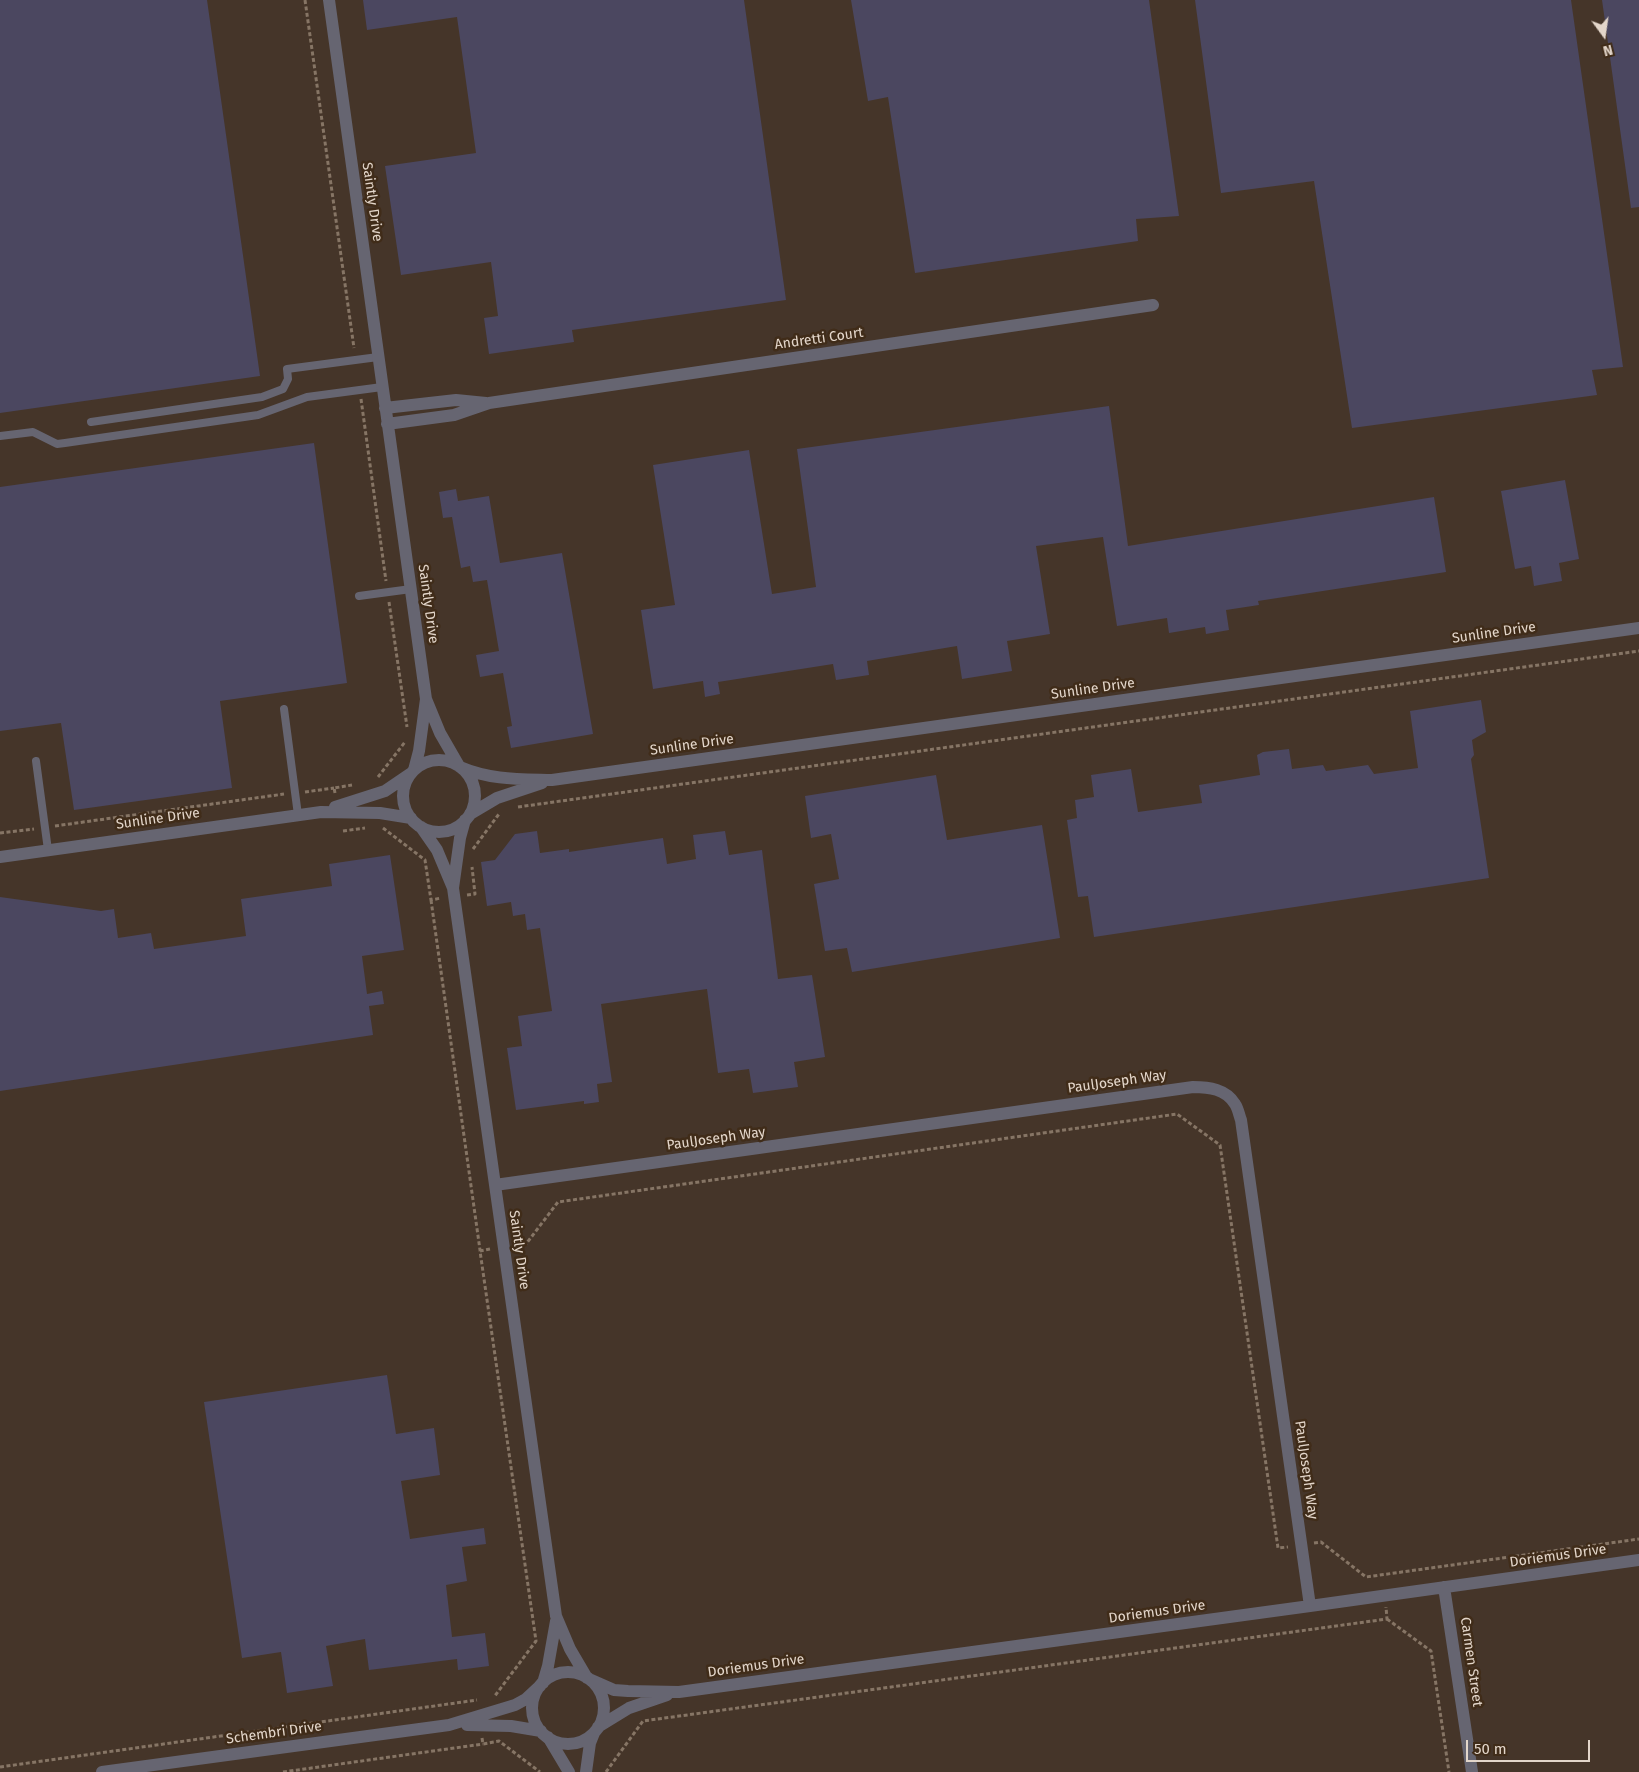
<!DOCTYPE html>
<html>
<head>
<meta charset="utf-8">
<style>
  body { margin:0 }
  #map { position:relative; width:1639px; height:1772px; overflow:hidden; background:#402c19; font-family:"Fira Sans",sans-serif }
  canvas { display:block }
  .north { position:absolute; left:1579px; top:10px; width:50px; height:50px; -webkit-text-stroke:4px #402c19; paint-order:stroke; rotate:166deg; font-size:14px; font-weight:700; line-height:20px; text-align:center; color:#e3d6ca }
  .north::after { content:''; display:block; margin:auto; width:18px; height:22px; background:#e3d6ca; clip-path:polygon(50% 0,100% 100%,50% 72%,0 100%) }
  .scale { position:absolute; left:1466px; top:1740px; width:124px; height:22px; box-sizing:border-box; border:2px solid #e3d6ca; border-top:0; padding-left:6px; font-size:15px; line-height:18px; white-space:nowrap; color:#e3d6ca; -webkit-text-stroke:4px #402c19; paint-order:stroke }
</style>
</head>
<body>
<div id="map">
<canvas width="1639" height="1772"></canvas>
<div class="north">N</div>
<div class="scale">50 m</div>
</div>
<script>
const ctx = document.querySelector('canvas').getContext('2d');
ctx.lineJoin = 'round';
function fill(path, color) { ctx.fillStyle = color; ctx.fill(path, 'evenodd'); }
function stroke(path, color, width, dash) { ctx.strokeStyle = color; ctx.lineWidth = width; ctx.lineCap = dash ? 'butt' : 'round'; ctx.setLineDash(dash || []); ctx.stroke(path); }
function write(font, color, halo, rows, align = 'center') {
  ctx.font = font + ' "Fira Sans",sans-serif'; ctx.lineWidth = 5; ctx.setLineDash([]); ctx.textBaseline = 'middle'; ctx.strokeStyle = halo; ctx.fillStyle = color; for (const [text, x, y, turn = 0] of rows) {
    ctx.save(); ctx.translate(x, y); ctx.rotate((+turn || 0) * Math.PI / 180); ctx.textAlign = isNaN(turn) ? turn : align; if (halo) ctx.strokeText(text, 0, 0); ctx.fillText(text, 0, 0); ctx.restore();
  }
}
fill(new Path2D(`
  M0 0H1639V1772H0Z`), '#453529');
fill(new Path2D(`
  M0 0H207L260 376 0 413Z
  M363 0H744L786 300 572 330 574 342 489 354 484 318 498 316 491 262 401 275 385 166 476 153 457 17 367 30Z
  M851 0H1149L1179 216 1136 219 1138 241 915 273 888 97 868 101Z
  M1195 0H1571L1623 367 1592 370 1597 395 1352 428 1314 181 1221 193Z
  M1602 0H1639V207L1631 208Z
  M1109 406 1128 546 1434 497 1446 572 1258 601 1259 605 1226 610 1229 630 1206 634 1205 627 1169 633 1167 618 1117 626 1103 537 1036 546 1050 634 1007 641 1012 671 962 679 957 646 867 661 869 675 836 680 833 664 718 682 720 694 705 697 703 681 653 689 641 610 675 605 653 465 749 450 772 594 816 587 797 449Z
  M314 443 347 683 220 701 232 788 74 810 61 723 0 731V487Z
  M1565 480 1579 559 1559 563 1562 581 1534 586 1531 566 1515 569 1501 491Z
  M456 489 458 501 489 496 500 563 562 553 593 734 511 748 507 727 512 726 503 673 480 677 476 655 499 651 487 580 473 582 470 566 461 568 452 517 443 518 439 492Z
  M1481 700 1486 732 1472 740 1474 755 1471 759 1489 878 1094 937 1088 896 1078 897 1067 820 1077 818 1075 800 1094 797 1091 775 1131 769 1138 812 1202 803 1199 785 1260 775 1257 755 1263 752 1289 749 1292 769 1323 765 1326 771 1368 765 1374 774 1418 768 1410 711Z
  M936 775 947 840 1042 825 1060 938 852 972 847 948 825 951 814 884 839 879 831 834 811 838 805 796Z
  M537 831 540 853 569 849V852L663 838 667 864 696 859 693 835 725 831 729 855 762 850 778 979 812 975 825 1057 794 1062 798 1087 753 1093 749 1069 718 1073 707 989 601 1004 612 1082 597 1084 599 1102 584 1104V1101L516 1110 507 1048 522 1046 518 1016 552 1011 540 928 527 930 525 914 513 916 511 902 487 906 481 862 495 860 515 834Z
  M390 855 404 950 362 956 367 994 382 991 384 1004 369 1006 373 1035 0 1091V897L101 911 114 909 118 938 151 933 154 949 246 936 241 899 332 886 329 864Z
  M387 1375 396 1434 434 1428 440 1475 401 1481 410 1539 484 1528 486 1544 462 1547 467 1581 446 1585 452 1637 485 1633 489 1666 458 1670 457 1659 369 1670 365 1639 326 1646 333 1686 287 1693 281 1652 242 1658 204 1402Z`), '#4b4760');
stroke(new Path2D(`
  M305 0 354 348
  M361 399 386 581
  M389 602 407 727
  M378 777 405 742
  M305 792 334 788
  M335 793 334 788 352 785
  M518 807 1639 651
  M55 826 284 794
  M383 828 425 860 431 900 441 898
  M343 831 365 828
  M0 833 34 829
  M473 849 499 814
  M467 895 475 894 472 867
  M431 900 480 1250
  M516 1245 526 1244 558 1202 1177 1114 1220 1145 1278 1548 1288 1547
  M490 1249 480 1251 536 1641 494 1697
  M1314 1543 1321 1542 1366 1577 1639 1539
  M1387 1619 1431 1651 1449 1772
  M482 1738 483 1744 499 1741 540 1772
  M0 1767 477 1700
  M283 1772 483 1744
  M606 1772 643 1721 1387 1619 1386 1607`), '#867565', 3, [4, 2.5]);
stroke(new Path2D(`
  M91 422 262 397 283 389 288 379 287 369 378 357
  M0 436 33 432 57 444 65 443 258 415 307 397 382 387
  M359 596 411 589
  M284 709 298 815
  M36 761 48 850`), '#666571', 8);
stroke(new Path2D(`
  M329 0 426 699 419 751 414 770
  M385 408 456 400 486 403
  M387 424 454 415 489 403 1153 305
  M426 699 440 733 459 766
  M403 796a36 36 0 1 1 72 0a36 36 0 1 1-72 0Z
  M460 767C490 780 520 779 552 780L1639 628
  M335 807 385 791 410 774
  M470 814 497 798 542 783
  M465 820 460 838 453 888 556 1616 570 1649 587 1678
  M421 827 437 850 453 888
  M0 857 321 812 380 813 411 818
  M495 1185 1193 1087C1209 1087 1226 1089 1235 1104 1238 1108 1239 1115 1241 1120L1310 1606
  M1444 1587 1472 1772
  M532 1708a36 36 0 1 1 72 0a36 36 0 1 1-72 0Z
  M589 1679 614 1690 628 1691 679 1692 1310 1606 1639 1560
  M543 1683 548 1666 556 1621
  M467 1725 511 1726 541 1731
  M598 1727 629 1708 667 1695
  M548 1737 569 1772
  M102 1772 449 1725 515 1705 526 1699 540 1686
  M586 1772 590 1743 594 1733`), '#666571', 12);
write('14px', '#e3d6ca', '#402c19', [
  ["Saintly Drive",372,202,82],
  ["Andretti Court",819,339,-8],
  ["Saintly Drive",428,604,82],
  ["Sunline Drive",1494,633,-8],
  ["Sunline Drive",1093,689,-8],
  ["Sunline Drive",692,745,-8],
  ["Sunline Drive",158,819,-8],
  ["PaulJoseph Way",1117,1082,-8],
  ["PaulJoseph Way",716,1139,-8],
  ["Saintly Drive",519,1250,82],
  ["PaulJoseph Way",1306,1470,82],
  ["Doriemus Drive",1558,1556,-8],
  ["Doriemus Drive",1157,1612,-8],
  ["Carmen Street",1471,1662,82],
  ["Doriemus Drive",756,1666,-8],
  ["Schembri Drive",274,1733,-8]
]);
</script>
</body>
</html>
